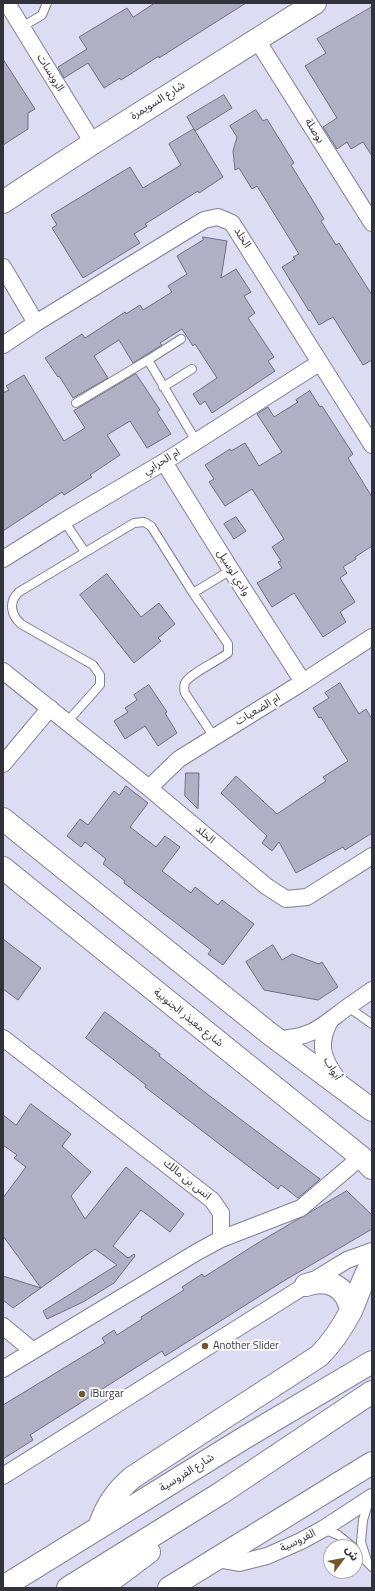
<!DOCTYPE html>
<html>
<head>
<meta charset="utf-8">
<style>
  body { margin:0 }
  #map { position:relative; width:375px; height:1591px; overflow:hidden; background:#dcdcf2; font-family:"Titillium Web","Noto Sans Arabic",sans-serif }
  canvas { display:block }
  .frame { position:absolute; inset:0; border:4px solid #32323b; pointer-events:none }
  .north { position:absolute; left:323px; top:1539px; width:40px; height:40px; box-sizing:border-box; background:#fff; border:1px solid #adadb1; border-radius:50%; rotate:58deg; font-size:11px; font-weight:700; line-height:16px; text-align:center; color:#32323b }
  .north::after { content:''; display:block; margin:auto; width:14px; height:18px; background:#74562b; clip-path:polygon(50% 0,100% 100%,50% 72%,0 100%) }
</style>
</head>
<body>
<div id="map">
<canvas width="375" height="1591"></canvas>
<div class="frame"></div>
<div class="north">ش</div>
</div>
<script>
const ctx = document.querySelector('canvas').getContext('2d');
ctx.lineJoin = 'round';
function fill(path, color) { ctx.fillStyle = color; ctx.fill(path, 'evenodd'); }
function stroke(path, color, width, dash) { ctx.strokeStyle = color; ctx.lineWidth = width; ctx.lineCap = dash ? 'butt' : 'round'; ctx.setLineDash(dash || []); ctx.stroke(path); }
function write(font, color, halo, rows, align = 'center') {
  ctx.font = font + ' "Titillium Web","Noto Sans Arabic",sans-serif'; ctx.lineWidth = 3.5; ctx.setLineDash([]); ctx.textBaseline = 'middle'; ctx.strokeStyle = halo; ctx.fillStyle = color; for (const [text, x, y, turn = 0] of rows) {
    ctx.save(); ctx.translate(x, y); ctx.rotate((+turn || 0) * Math.PI / 180); ctx.textAlign = isNaN(turn) ? turn : align; if (halo) ctx.strokeText(text, 0, 0); ctx.fillText(text, 0, 0); ctx.restore();
  }
}
const building = new Path2D(`
  M155 3H246L159 58V56L121 80 120 78 104 88 88 63 64 78 58 67 87 49 79 37 127 8 133 17Z
  M372 7V156L363 142 351 149 347 142 337 149 323 127 337 118 305 66 326 53 317 39Z
  M3 59 35 109 28 113V129L3 145Z
  M224 95 232 108 195 131 187 117Z
  M256 110 263 121 267 119 294 163 291 165 324 219 321 221 336 245 339 243 372 295V360L363 365 333 317 319 325 310 310 309 311 282 267 295 259 293 257 299 254 257 186 252 189 239 168 235 170 233 151 237 137 230 126Z
  M194 129 223 177 199 193 198 191 145 224 147 226 134 234 140 243 83 278 52 228 57 225 51 215 130 167 143 188 181 165 169 144Z
  M203 237 227 241 221 278 236 269 251 292 244 296 255 313 248 318 274 357 268 361 275 371 212 413 205 401 200 405 193 394 217 378 195 344 193 346 182 329 160 343 162 345 133 363 119 340 94 356 108 378 73 398 59 376 58 377 45 358 82 334 85 338 125 312 126 314 140 305 143 310 172 292 168 286 187 274 177 256 203 240Z
  M136 374 160 410 157 412 171 434 147 448 130 421 107 435 120 455 90 475 92 477 64 495 62 492 3 531V393L9 390 6 386 24 375 64 441 85 428 74 411Z
  M310 391 320 407 322 406 353 454 348 458 372 497V546L355 557 356 559 343 567 347 573 340 578 355 602 340 612 346 622 323 637 294 593 272 607 257 583 282 568 278 562 281 561 272 547 284 539 252 489 225 506 209 482 214 479 205 465 230 449 231 451 245 443 259 466 282 452 257 414 268 407 274 417 298 402 296 400Z
  M236 517 246 531 234 539 224 524Z
  M107 574 141 617 159 603 175 624 158 638 161 641 134 663 80 595Z
  M340 683 359 714 366 709 372 719V833L345 850 343 847 296 873 279 842 272 851 262 843 267 836 221 793 236 776 277 814 326 781 323 777 348 761 321 717 319 718 313 708 329 698 325 693Z
  M149 685 167 712 165 713 177 733 158 746 145 726 125 739 114 721 128 712 125 708 137 700 134 695Z
  M186 773H199L198 809 185 796Z
  M126 786 148 803 130 827 156 847 165 836 180 847 162 871 191 893 195 887 218 905 222 900 254 924 223 965 208 954 211 950 124 883 125 881 103 864 106 859 85 842 81 847 67 836 80 819 88 825 114 791 119 795Z
  M3 939 41 968 18 1000 3 989Z
  M273 945 282 960 292 954 319 964 322 962 338 987 318 1000 264 990 246 962Z
  M105 1012 160 1054 159 1056 211 1097 320 1179 318 1181 298 1198 281 1185 278 1189 145 1087 146 1085 86 1038Z
  M31 1104 71 1134 62 1146 91 1172 71 1196 85 1219 126 1167 184 1214 170 1232 141 1210 113 1246 128 1258 134 1254 135 1256 114 1283 83 1302 47 1319 43 1311 117 1265 95 1249 13 1308 3 1300V1276L41 1288 3 1236V1198L26 1167 14 1158 17 1155 3 1145V1115L16 1125Z
  M347 1191 372 1215V1229L282 1282 165 1356 162 1351 30 1435 33 1440 3 1459V1405L105 1343 102 1338 114 1330 117 1335 142 1319 141 1317 184 1290 182 1287 202 1274 204 1277 261 1241Z`);
fill(building, '#afb0c4');
stroke(building, '#6f6f82', 1);
const lane = new Path2D(`
  M22 27 42 15 47 3
  M181 339 148 360 196 441
  M163 387 192 369
  M76 403 148 360
  M64 521 85 552
  M193 593 231 570
  M67 722 100 685V675L93 665 21 624C11 615 8 602 19 592L134 523 144 522 151 526 193 593 228 644V653C218 661 189 674 185 683 184 686 184 690 185 693L214 737
  M348 1007 372 1024
  M323 1529 338 1535 353 1547
  M355 1549 372 1567
  M367 1561 361 1542 363 1520 369 1500`);
const street = new Path2D(`
  M7 3 93 143
  M257 40 372 223
  M3 267 36 323
  M3 345 36 323 204 220 218 217 232 223 372 445
  M164 462 231 570 303 682
  M3 559 64 521 164 462 319 363
  M3 671 149 788 266 886 286 899 307 897 372 856
  M3 764 50 708
  M149 788 179 759 303 682 372 637
  M330 1021C317 1045 323 1059 338 1080
  M3 1038 212 1200 221 1213V1239L197 1252 3 1369
  M276 1039C314 1038 321 1026 349 1006 356 1001 364 996 372 990
  M221 1239 301 1208 361 1157
  M3 1326 33 1351
  M3 1476 306 1285 347 1260 372 1251
  M217 1559 239 1563 267 1556 301 1541 323 1529 372 1497`);
const secondary = new Path2D(`
  M3 202 93 143 315 3
  M3 819 270 1034 372 1110
  M3 868 361 1157 372 1168`);
const highway = new Path2D(`
  M306 1285C329 1277 347 1287 351 1311
  M99 1528C105 1507 116 1491 133 1477L319 1356C332 1343 342 1328 351 1311 358 1295 363 1278 372 1263
  M3 1587 244 1438 372 1362
  M68 1588 221 1493 372 1392
  M101 1588 149 1552
  M169 1588 372 1463`);
stroke(lane, '#808094', 10);
stroke(street, '#808094', 18);
stroke(secondary, '#808094', 24);
stroke(highway, '#808094', 24);
stroke(lane, '#fff', 8);
stroke(street, '#fff', 16);
stroke(secondary, '#fff', 22);
stroke(highway, '#fff', 22);
for (const [x, y, r, color] of [
  [205,1346,4,"#74562b"],
  [82,1394,4,"#74562b"]
]) { const dot = new Path2D(); dot.arc(x, y, r, 0, 2 * Math.PI); ctx.fillStyle = color; ctx.fill(dot); stroke(dot, '#fff', 1.5); }
write('11px', '#32323b', '#fff', [
  ["الرويسات",50,73,58],
  ["شارع السويمرة",158,101,-32],
  ["بوصلة",314,131,58],
  ["الخلد",242,238,58],
  ["ام الحرابي",162,462,-31],
  ["وادي لوسيل",233,573,58],
  ["ام الضعيات",258,710,-31],
  ["الخلد",205,835,40],
  ["شارع معيذر الجنوبية",188,1018,39],
  ["أبواب",332,1069,60],
  ["انس بن مالك",187,1180,39],
  ["شارع الفروسية",187,1473,-32],
  ["الفروسية",298,1541,-26]
]);
write('11px', '#32323b', '#fff', [
  ["Another Slider",213,1346],
  ["iBurgar",90,1394]
], 'left');
</script>
</body>
</html>
